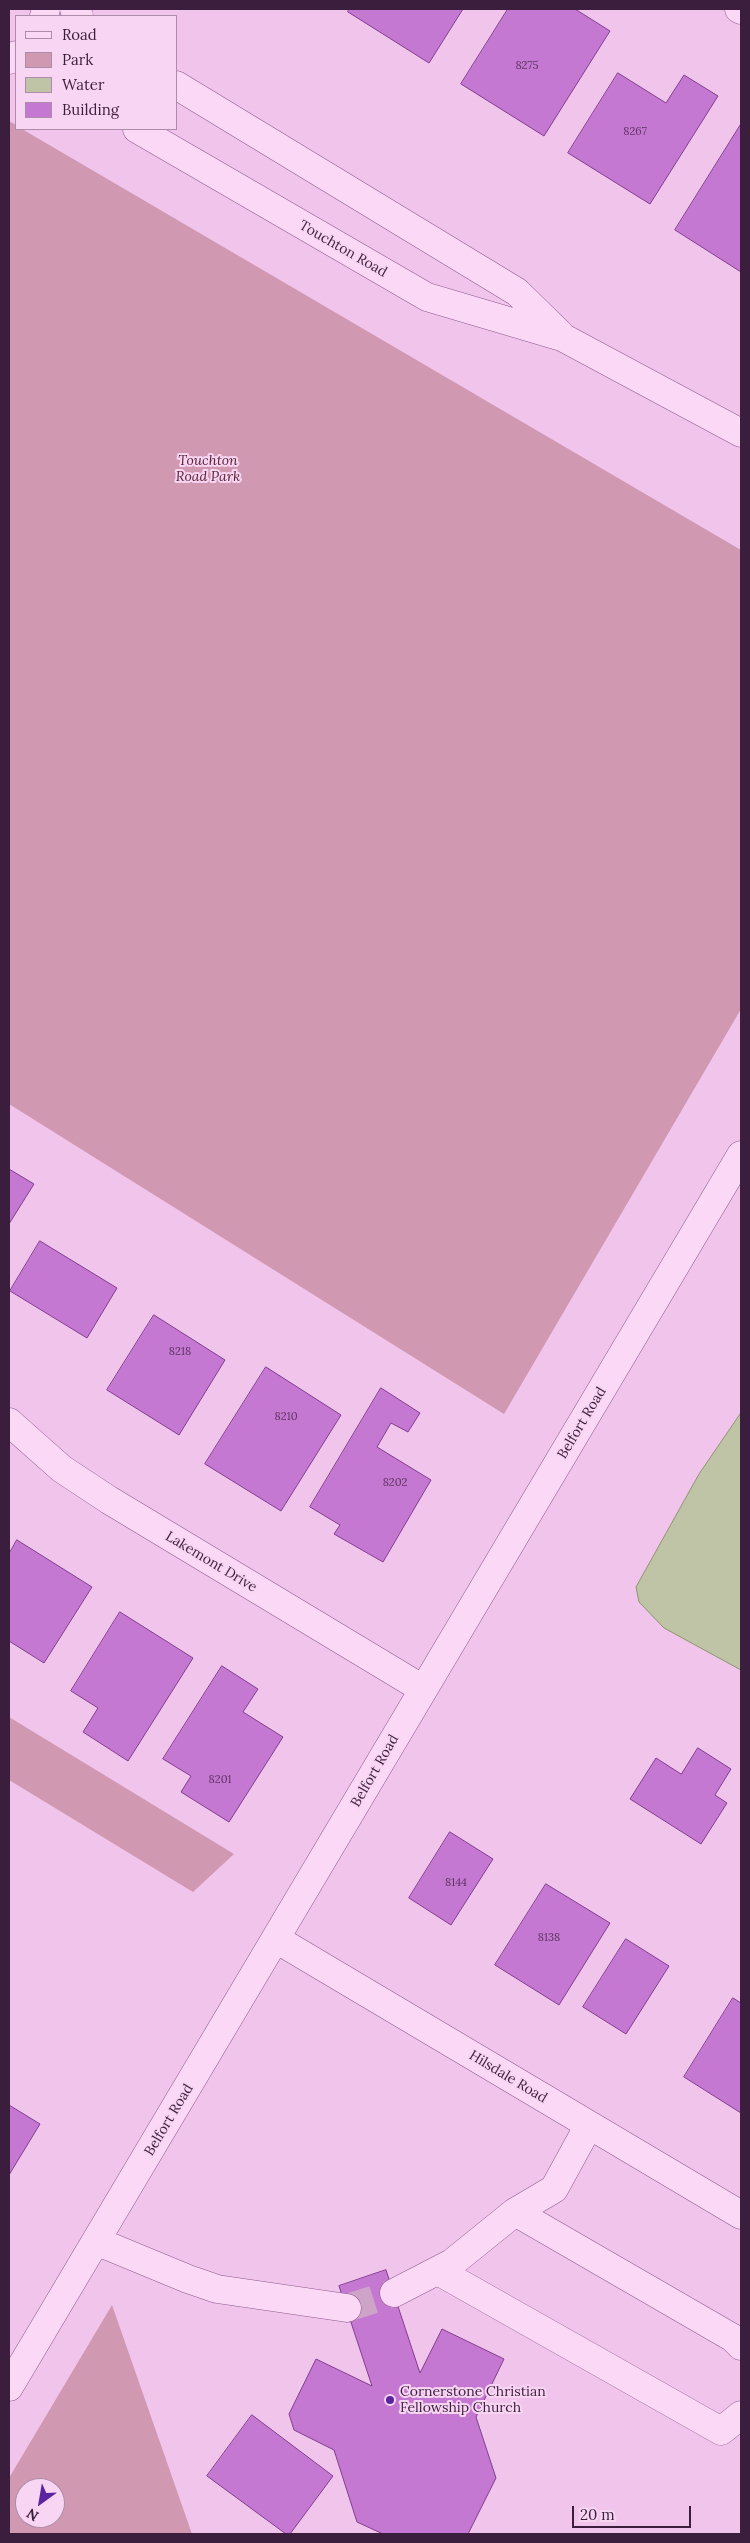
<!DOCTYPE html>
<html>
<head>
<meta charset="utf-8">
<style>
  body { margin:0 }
  #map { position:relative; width:750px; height:2543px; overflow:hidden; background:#f1c5eb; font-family:Lora,serif }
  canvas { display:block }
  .frame { position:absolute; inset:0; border:10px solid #3b1e3d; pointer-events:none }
  .legend { position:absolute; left:15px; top:15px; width:162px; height:115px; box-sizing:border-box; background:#f8d5f3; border:1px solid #ac8caa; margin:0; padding:6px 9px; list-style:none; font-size:15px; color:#3b1e3d }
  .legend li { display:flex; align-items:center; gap:10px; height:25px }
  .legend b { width:25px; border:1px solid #ac8caa }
  .north { position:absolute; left:15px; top:2478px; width:50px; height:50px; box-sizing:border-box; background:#f8d5f3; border:1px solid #ac8caa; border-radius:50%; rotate:212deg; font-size:14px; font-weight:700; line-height:20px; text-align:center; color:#3b1e3d }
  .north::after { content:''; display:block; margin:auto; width:18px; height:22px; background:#5b25a1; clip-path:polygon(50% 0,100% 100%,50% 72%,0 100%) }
  .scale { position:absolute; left:572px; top:2506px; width:119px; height:22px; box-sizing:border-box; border:2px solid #3b1e3d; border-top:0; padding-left:6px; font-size:15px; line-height:18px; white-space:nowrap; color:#3b1e3d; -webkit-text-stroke:4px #f8d5f3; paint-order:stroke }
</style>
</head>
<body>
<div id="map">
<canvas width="750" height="2543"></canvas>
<div class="frame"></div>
<ul class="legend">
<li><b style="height:6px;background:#fbd9f6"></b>Road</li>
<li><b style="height:14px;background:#d098b1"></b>Park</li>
<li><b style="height:14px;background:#c0c4a7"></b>Water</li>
<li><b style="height:14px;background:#c578d2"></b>Building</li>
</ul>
<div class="north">N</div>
<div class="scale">20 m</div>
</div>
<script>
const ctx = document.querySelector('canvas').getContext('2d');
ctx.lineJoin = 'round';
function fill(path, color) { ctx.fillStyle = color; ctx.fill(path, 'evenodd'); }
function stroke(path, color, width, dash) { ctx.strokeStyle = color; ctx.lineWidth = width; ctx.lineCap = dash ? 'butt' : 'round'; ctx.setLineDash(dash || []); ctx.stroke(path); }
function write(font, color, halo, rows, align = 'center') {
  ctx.font = font + ' Lora,serif'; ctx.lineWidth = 4; ctx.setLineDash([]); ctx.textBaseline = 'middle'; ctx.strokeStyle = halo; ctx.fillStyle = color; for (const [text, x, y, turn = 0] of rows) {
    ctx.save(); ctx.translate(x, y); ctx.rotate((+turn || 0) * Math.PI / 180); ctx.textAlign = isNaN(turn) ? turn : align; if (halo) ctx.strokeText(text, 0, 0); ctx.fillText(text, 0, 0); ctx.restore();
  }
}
fill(new Path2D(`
  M9 121 16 125V129H22L741 550V1009L504 1414 9 1104Z
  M9 1717 234 1854 193 1892 9 1780Z
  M112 2305 192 2534H9V2478ZM25 2488H55V2518H25Z`), '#d098b1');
const water = new Path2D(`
  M741 1413V1670L664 1628 639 1602 636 1587 699 1474Z`);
fill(water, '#c0c4a7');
stroke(water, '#8c946d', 1);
const building = new Path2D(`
  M349 9H463L429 63 348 12Z
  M508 9H575L610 31 544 136 461 84Z
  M618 73 666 103 684 75 718 96 650 204 568 153Z
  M741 124V272L675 230Z
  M9 1169 34 1184 9 1224Z
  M40 1241 117 1288 87 1338 10 1291Z
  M154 1315 225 1360 179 1435 107 1390Z
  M266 1367 341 1415 281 1511 205 1464Z
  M381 1388 420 1413 408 1432 391 1423 377 1447 431 1480 383 1562 334 1534 340 1525 310 1507Z
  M17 1540 92 1587 44 1663 9 1641V1554Z
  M120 1612 193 1658 128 1761 83 1732 98 1708 71 1691Z
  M222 1666 258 1689 243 1712 283 1737 229 1822 181 1792 191 1776 163 1759Z
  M698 1748 731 1769 715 1795 727 1803 701 1844 630 1799 656 1758 681 1774Z
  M450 1832 493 1859 451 1925 409 1898Z
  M546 1884 610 1923 559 2005 495 1965Z
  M626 1939 669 1966 626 2034 583 2007Z
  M733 1998 741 2003V2113L684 2077Z
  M9 2105 40 2124 9 2175Z
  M386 2270 420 2373 442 2329 504 2359 476 2417 496 2478 468 2534H383L357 2522 334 2450 294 2430 289 2414 316 2359 372 2386 339 2286Z
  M252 2415 333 2476 290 2534H286L207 2476Z`);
fill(building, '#c578d2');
stroke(building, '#813d8f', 1);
stroke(new Path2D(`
  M347 2308 394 2293`), '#cda4c8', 28, [28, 14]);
const minor = new Path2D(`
  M74 9 79 16
  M739 9 741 10
  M44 16 46 9
  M9 60 16 55
  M176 85 517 292 560 334
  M137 129 427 297 562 337 741 433
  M9 1422 62 1469 109 1500 423 1689
  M276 1939 741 2215
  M515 2212 733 2338 741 2346
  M96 2241 188 2279 217 2289 347 2308
  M438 2271 721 2431 741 2415
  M394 2293 452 2263 515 2212 554 2189 589 2125
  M9 2387 741 1155`);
stroke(minor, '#8c598e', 29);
stroke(minor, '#fbd9f6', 28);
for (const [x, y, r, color] of [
  [390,2400,5,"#5b25a1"]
]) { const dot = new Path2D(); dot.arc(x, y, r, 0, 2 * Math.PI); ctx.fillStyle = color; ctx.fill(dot); stroke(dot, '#f8d5f3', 2); }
write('11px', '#5e3462', null, [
  ["8275",527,66],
  ["8267",635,132],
  ["8218",180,1352],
  ["8210",286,1417],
  ["8202",395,1483],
  ["8201",220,1780],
  ["8144",456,1883],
  ["8138",549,1938]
]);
write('14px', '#3b1e3d', '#f8d5f3', [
  ["Touchton Road",343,249,30],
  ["Belfort Road",582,1423,-59],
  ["Lakemont Drive",211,1562,31],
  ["Belfort Road",375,1771,-60],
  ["Hilsdale Road",508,2077,31],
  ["Belfort Road",169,2120,-59]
]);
write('italic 14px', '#5b2335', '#f8d5f3', [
  ["Touchton",208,461],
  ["Road Park",208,477]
]);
write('14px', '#3b1e3d', '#f8d5f3', [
  ["Cornerstone Christian",400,2392],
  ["Fellowship Church",400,2408]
], 'left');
</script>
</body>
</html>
